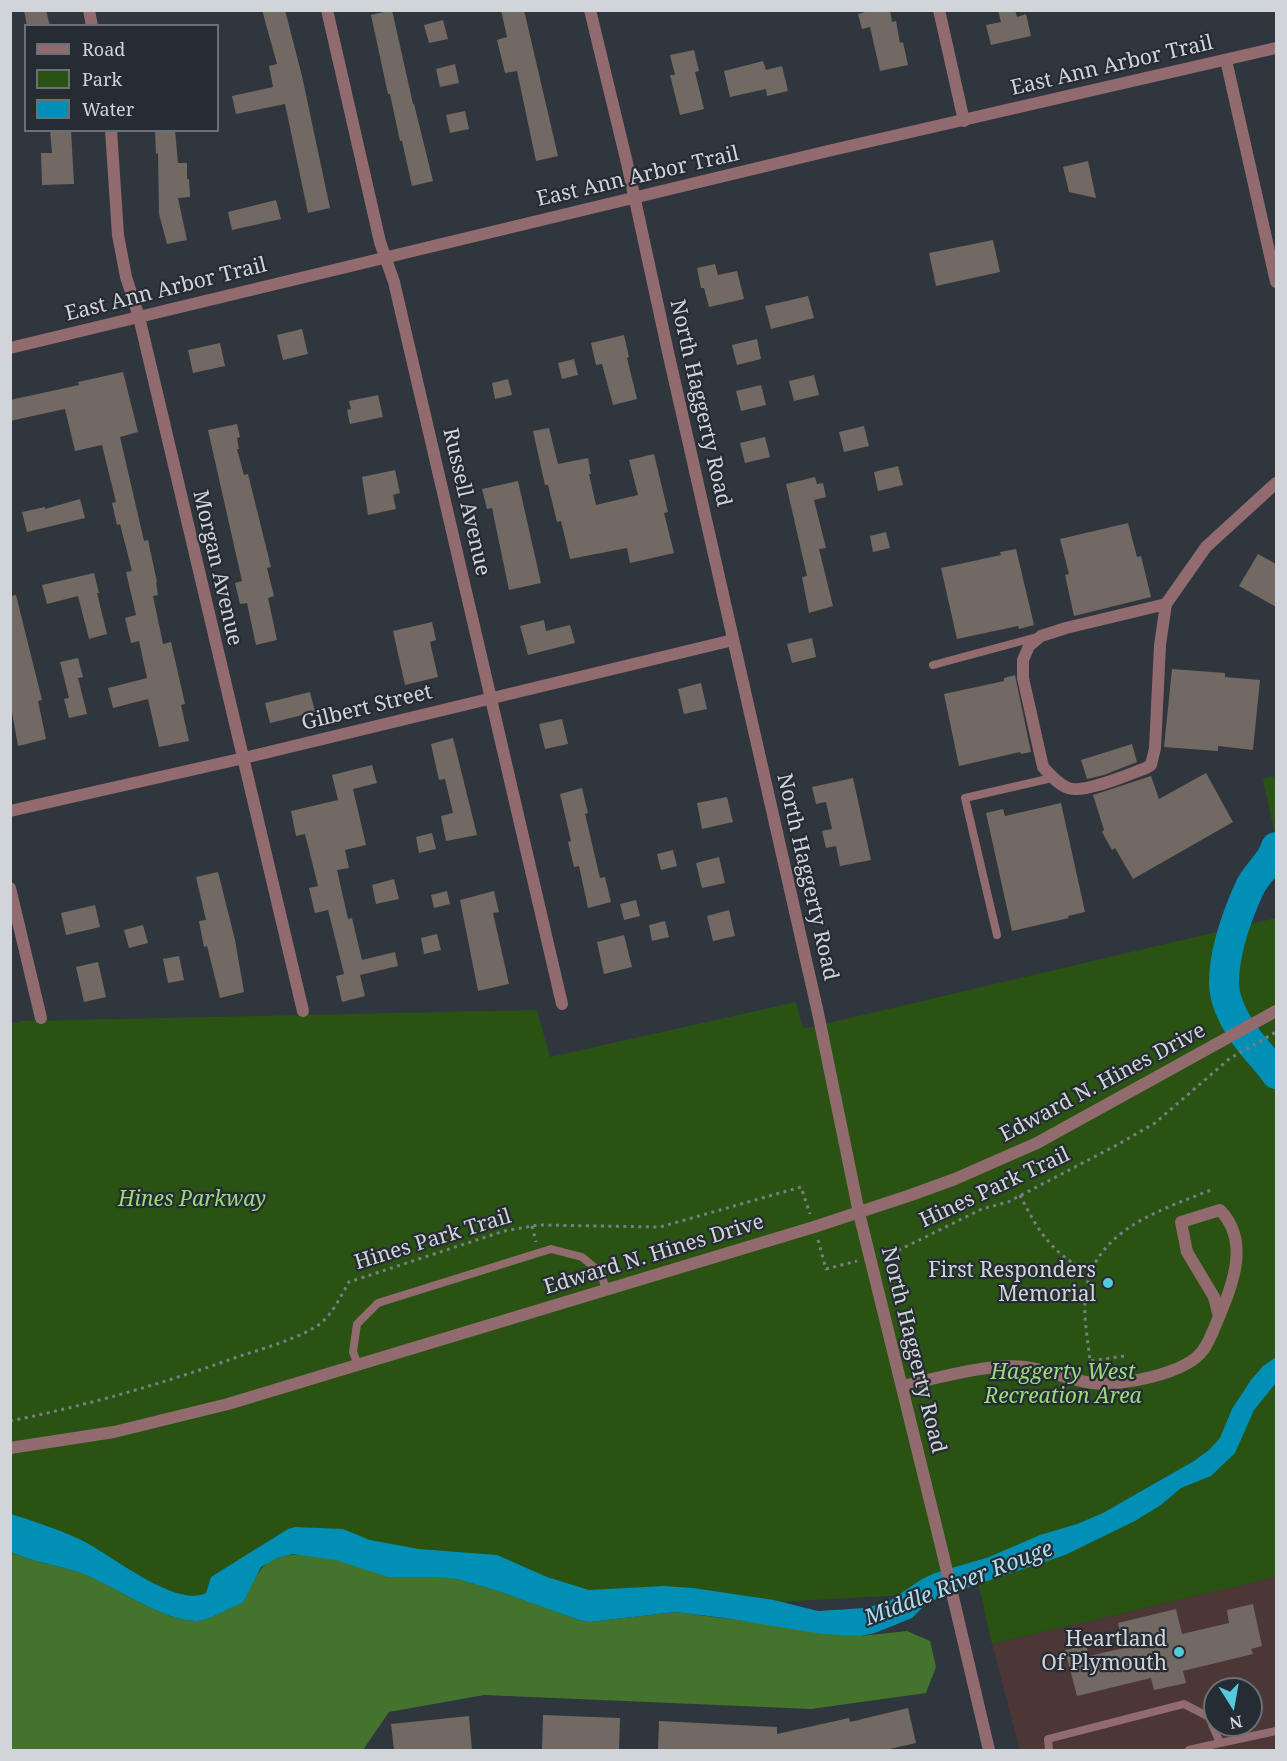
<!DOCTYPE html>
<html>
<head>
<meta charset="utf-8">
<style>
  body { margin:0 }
  #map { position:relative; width:1287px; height:1761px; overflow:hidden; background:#30363d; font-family:"Noto Serif",serif }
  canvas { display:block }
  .frame { position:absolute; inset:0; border:12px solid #d1d5da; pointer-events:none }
  .legend { position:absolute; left:24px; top:24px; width:195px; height:108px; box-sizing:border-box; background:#262c33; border:2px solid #6a7076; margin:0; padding:8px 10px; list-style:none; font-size:18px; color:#d1d5da }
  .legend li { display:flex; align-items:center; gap:12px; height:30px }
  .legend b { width:30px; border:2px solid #6a7076 }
  .north { position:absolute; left:1203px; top:1677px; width:60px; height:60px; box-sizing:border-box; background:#262c33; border:2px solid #6a7076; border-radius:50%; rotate:169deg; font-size:16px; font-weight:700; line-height:24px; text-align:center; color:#d1d5da }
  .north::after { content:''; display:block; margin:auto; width:21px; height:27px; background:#53cbdb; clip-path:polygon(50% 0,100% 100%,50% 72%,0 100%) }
</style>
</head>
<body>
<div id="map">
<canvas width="1287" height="1761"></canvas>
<div class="frame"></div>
<ul class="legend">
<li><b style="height:8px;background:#926b6f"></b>Road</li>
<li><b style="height:16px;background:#2a5212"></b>Park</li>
<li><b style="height:16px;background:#018fb5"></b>Water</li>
</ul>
<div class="north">N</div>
</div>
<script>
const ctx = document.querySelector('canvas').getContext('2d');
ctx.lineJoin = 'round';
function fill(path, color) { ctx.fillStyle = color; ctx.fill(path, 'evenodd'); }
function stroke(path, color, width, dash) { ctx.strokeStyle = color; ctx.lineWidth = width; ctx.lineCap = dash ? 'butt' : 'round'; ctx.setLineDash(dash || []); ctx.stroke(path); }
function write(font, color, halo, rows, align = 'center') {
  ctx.font = font + ' "Noto Serif",serif'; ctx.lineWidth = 4.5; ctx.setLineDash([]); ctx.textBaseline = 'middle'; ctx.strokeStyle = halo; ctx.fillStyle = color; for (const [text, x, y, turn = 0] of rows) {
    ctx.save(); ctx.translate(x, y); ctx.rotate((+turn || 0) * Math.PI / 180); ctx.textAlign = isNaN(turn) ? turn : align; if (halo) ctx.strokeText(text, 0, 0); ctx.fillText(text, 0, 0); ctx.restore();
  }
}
fill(new Path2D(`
  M1276 1577V1750H1020L992 1644ZM1215 1689H1251V1725H1215Z`), '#4c3736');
fill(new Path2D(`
  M1276 776V839L1263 779Z
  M1276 918V1577L992 1644 978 1582 925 1594 378 1624 11 1647V1024L22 1021 537 1010 550 1057 796 1002 803 1029Z`), '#2a5212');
fill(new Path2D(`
  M10 1552C33 1562 58 1565 81 1573 113 1585 163 1621 196 1621 212 1620 227 1608 243 1603 260 1567 265 1552 310 1555L457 1579 495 1590 579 1620 590 1622 675 1612 861 1636 907 1631 930 1641 936 1667 926 1693 811 1709 484 1695 389 1712 363 1750H11Z`), '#44732d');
fill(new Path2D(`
  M1276 1357V1383L1254 1410 1235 1453 1211 1476 1181 1488 1161 1505 1135 1521 1065 1555 940 1597 925 1605 912 1618 875 1633 861 1636 823 1634 724 1618 675 1612 590 1622 579 1620 495 1590 457 1579 437 1577H388L336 1560 293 1554 277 1558 261 1567 243 1603C227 1608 212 1620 196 1621 163 1621 113 1585 81 1573 58 1565 33 1562 11 1552V1514C33 1521 55 1528 77 1538 107 1551 175 1609 206 1593L211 1577 288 1529 295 1527 343 1529 370 1540 419 1549 497 1555 547 1577 589 1590 663 1586 693 1588 774 1600 818 1611 865 1608 888 1602 922 1579 935 1573 989 1557 1040 1535 1077 1524 1103 1513 1194 1461 1209 1450 1220 1438 1232 1409 1251 1380 1263 1366Z`), '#018fb5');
stroke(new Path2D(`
  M1276 847C1271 864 1256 873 1249 889 1236 918 1224 951 1224 983 1224 999 1233 1018 1242 1031 1252 1047 1266 1059 1276 1074`), '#018fb5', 30);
fill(new Path2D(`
  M24 10H46L50 26H27Z
  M262 10H285L302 76 330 208 308 213 285 104 236 114 232 96 273 87 269 66 277 64Z
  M392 10 413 104H414L433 181 412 186 402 141H400L390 94H388L371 15Z
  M501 10H524L558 156 536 161 517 71 505 73 497 40 507 37Z
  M872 10H890L892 22 896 21 900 43 903 42 908 65 880 71 870 27 862 29 858 14Z
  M998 10H1015L1017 17 1026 14 1031 36 991 45 986 25 1001 22Z
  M443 20 448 39 429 43 424 25Z
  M694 50 699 71 695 72 704 109 680 115 670 75H675L670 55Z
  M763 61 766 70 782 66 788 91 767 96 766 89 730 97 724 71Z
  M455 64 459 83 440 87 436 69Z
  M465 111 469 129 450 133 446 115Z
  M50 130H71L74 184 42 185 41 153H52Z
  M155 130H175L178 163H187V179H189L190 197 178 198 187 240 167 244 159 214 158 153 156 154Z
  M1088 161 1096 198 1069 192 1063 167Z
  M276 200 281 219 232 230 228 212Z
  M993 240 1000 272 936 286 929 253Z
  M715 264 718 275 737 271 744 299 709 307 704 288H701L697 268Z
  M808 296 814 318 771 329 765 306Z
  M302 329 308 354 283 360 277 335Z
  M624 335 629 357 627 358 637 399 613 405 602 364 596 365 591 343Z
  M757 339 761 359 737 365 732 345Z
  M220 343 225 366 193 373 188 350Z
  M574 359 578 375 562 379 558 363Z
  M123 372 138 432 120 437 144 541 148 540 157 582H156L158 595 153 596 163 644 171 642 185 704 181 705 189 741 159 747 148 699 113 708 108 688 147 678 139 641 131 643 125 618 136 615 126 572 132 571 120 524 117 525 112 503 116 502 102 445 75 451 65 409 10 421V400L79 385 78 382Z
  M814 375 819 395 794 401 789 381Z
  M508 379 512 395 495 399 492 383Z
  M761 385 766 405 741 411 736 391Z
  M378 395 383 417 350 424 347 410 351 409 349 401Z
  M237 424 240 437 237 438 239 449H237L244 475 248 474 271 567 267 568 274 596 268 598 277 640 256 645 247 603 240 604 235 583 242 581 208 430Z
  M864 426 869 446 844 452 839 432Z
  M549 428 558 464 588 458 591 474H589L596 505 638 495 629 460 654 454 668 512 664 513 674 553 630 563 627 548 570 559 561 521 557 522 548 485H545L533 431Z
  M765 437 770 457 745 463 740 443Z
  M898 466 903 485 878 491 874 472Z
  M395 470 400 493 393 495 396 509 368 515 362 477Z
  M815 477 817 484 823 483 826 497 814 500 826 548 819 549 833 606 809 613 802 577 807 576 786 484Z
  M518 481 541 583 509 590 492 508 487 509 482 489Z
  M80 499 85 518 27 532 22 512 45 507V509Z
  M1128 523 1137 557 1141 556 1151 597 1074 616 1065 575 1069 574 1060 539Z
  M886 532 890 548 873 552 870 536Z
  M1016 549 1034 625 1019 629 1018 626 957 639 941 568 1001 555 1000 552Z
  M1258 554 1276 564V607L1239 586Z
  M94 573 99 593H97L107 634 89 639 78 596 47 604 42 585Z
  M16 595 42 700 38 701 46 739 18 746 10 701V596Z
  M544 620 546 631 570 625 575 643 528 655 520 626Z
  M432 622 436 640 430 642 438 677 405 685 393 631Z
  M812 638 816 657 792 663 787 644Z
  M78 658 83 677 78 678 87 714 69 718 64 699 69 698 60 662Z
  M1172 669 1225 673V677L1260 680 1253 750 1218 746V751L1164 747Z
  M1015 675 1031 752 1021 754 1020 752 959 766 944 694 1004 681V678Z
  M701 683 707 709 684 714 678 689Z
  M310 692 315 712 270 723 265 703Z
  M562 719 568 744 545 749 539 724Z
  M453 738 477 835 446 841 441 816 453 813 445 779 439 780 431 744Z
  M1132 744 1137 762 1104 775 1087 779 1081 760Z
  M372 765 377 783 353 789 366 845 345 850 349 868 337 870 348 919 352 918 362 960 395 952 398 966 360 975 365 996 342 1002 336 976 344 974 328 910 315 913 309 888 318 886 305 834 296 836 291 811 338 800 332 775Z
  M1206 773 1233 822 1133 879 1115 848 1112 850 1102 832 1104 830 1093 795 1151 776 1159 799Z
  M853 778 871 860 840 866 836 846 826 848 822 831 832 829 826 802 816 804 812 787Z
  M582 788 588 813 585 814 600 878 605 877 611 902 588 908 579 866 574 867 568 842 571 841 560 794Z
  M727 797 733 822 702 829 697 803Z
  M1061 803 1085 912 1068 916 1069 918 1012 931 986 813 1003 809 1005 816Z
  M432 833 436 849 419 853 416 837Z
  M673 850 677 866 661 870 657 854Z
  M719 857 725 883 702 888 696 863Z
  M218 872 235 940 244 992 220 998 207 946 204 947 199 921 206 920 196 877Z
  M394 879 399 899 376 904 372 885Z
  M447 891 450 904 434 908 431 895Z
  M494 891 499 912 493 913 509 984 478 991 460 900Z
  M636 900 640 916 624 920 620 904Z
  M95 905 100 927 66 935 61 913Z
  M729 910 735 936 713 941 707 916Z
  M665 921 669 937 652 941 649 925Z
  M143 925 148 943 129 948 124 930Z
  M437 934 441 950 424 954 421 938Z
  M624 935 632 967 604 974 597 942Z
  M179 956 184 980 168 983 163 959Z
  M98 962 106 997 84 1002 76 967Z
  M1253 1604 1262 1646 1251 1649 1253 1654 1183 1671 1186 1683 1154 1690 1151 1678 1077 1696 1065 1650 1086 1645 1089 1656 1124 1648 1118 1623 1176 1609 1182 1634 1229 1623 1227 1610Z
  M908 1708 916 1743 885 1750H658L659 1721 777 1727V1734L849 1718 850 1722Z
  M543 1715 620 1718 619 1750H542Z
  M469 1716 472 1750H394L391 1724Z`), '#726962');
stroke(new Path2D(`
  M1020 1195C1039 1234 1053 1253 1090 1274
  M532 1226 536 1242
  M818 1240 826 1269 857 1261
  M884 1255 897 1251 982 1209 1008 1202 1117 1145 1155 1123 1229 1059 1276 1032
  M1124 1356 1090 1361C1088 1342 1084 1321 1085 1301 1088 1232 1158 1211 1211 1190
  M10 1421C89 1405 165 1383 240 1356 265 1348 294 1340 317 1326 332 1316 340 1297 349 1282L504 1231 538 1225 660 1227 801 1187 810 1214`), '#787e84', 3, [3, 4.5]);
stroke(new Path2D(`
  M933 665 1037 637
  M997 935 965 798 1052 778
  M358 1365 353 1352 357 1324 378 1303 551 1249 582 1257 601 1273 606 1290
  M1220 1743 1276 1731
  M1049 1750 1048 1739 1184 1704 1209 1717 1220 1743 1189 1750`), '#926b6f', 8);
stroke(new Path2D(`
  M89 10 92 26
  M327 10 380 242 394 282 562 1004
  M939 10 964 121
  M1226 60 1276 282
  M111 130 118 235 126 277 139 317 303 1011
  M1166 604 1066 628 1041 636 1029 646 1023 660V678L1043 767C1050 775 1058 784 1068 788 1084 794 1129 774 1146 768L1151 765 1155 748 1160 645 1166 604 1206 547 1276 483
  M10 811 244 758 733 640
  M10 888 41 1018
  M1220 1210C1250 1241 1233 1283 1219 1317L1214 1297 1187 1252 1181 1222Z
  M902 1386C938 1378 988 1363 1025 1367 1047 1370 1069 1380 1092 1383 1118 1387 1187 1374 1203 1350 1210 1341 1214 1328 1219 1317`), '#926b6f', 12);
stroke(new Path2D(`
  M590 10 627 163 668 352 818 1013 859 1213 941 1546 989 1750
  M10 348 828 151 1276 48
  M10 1448 114 1432 228 1404 814 1227 911 1195 955 1179 1037 1143 1276 1011`), '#926b6f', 12);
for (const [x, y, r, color] of [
  [1108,1283,6,"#53cbdb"],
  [1179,1652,6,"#53cbdb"]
]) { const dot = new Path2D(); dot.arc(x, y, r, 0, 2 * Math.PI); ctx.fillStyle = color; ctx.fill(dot); stroke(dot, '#262c33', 2); }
write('21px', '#d1d5da', '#262c33', [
  ["East Ann Arbor Trail",1112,66,-13],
  ["East Ann Arbor Trail",638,177,-13],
  ["East Ann Arbor Trail",166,290,-14],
  ["North Haggerty Road",700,403,77],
  ["Russell Avenue",466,502,77],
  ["Morgan Avenue",217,568,77],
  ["Gilbert Street",367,708,-14],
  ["North Haggerty Road",807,877,77],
  ["Edward N. Hines Drive",1103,1083,-28],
  ["Hines Park Trail",995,1188,-25],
  ["Hines Park Trail",433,1240,-17],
  ["Edward N. Hines Drive",654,1255,-17],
  ["North Haggerty Road",913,1350,76]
]);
write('italic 21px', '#9adb7b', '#262c33', [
  ["Hines Parkway",192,1200],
  ["Haggerty West",1063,1373],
  ["Recreation Area",1063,1397]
]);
write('21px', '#d1d5da', '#262c33', [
  ["First Responders",1096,1271],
  ["Memorial",1096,1295],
  ["Heartland",1167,1640],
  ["Of Plymouth",1167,1664]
], 'right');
write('italic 22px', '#acddf1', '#262c33', [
  ["Middle River Rouge",959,1584,-21]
]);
</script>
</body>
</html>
